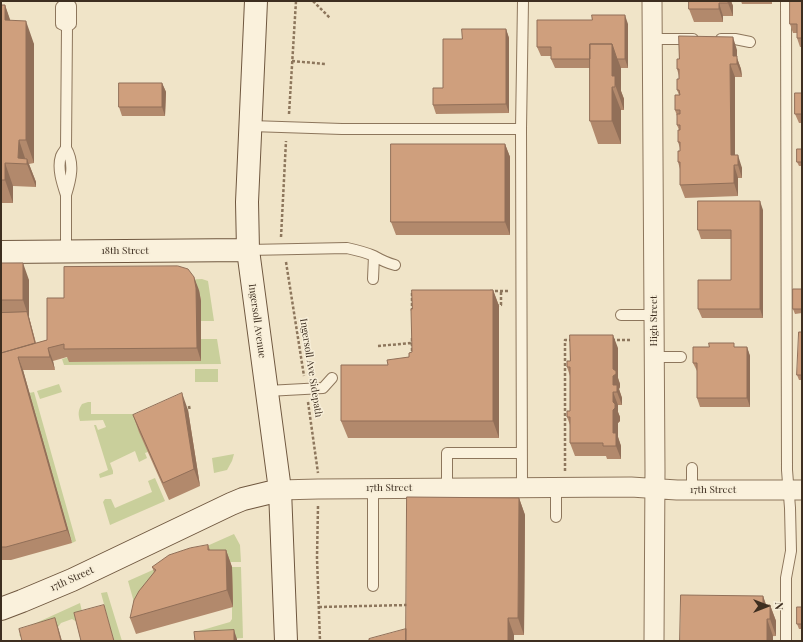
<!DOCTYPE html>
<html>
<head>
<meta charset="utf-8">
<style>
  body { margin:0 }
  #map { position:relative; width:803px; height:642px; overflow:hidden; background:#f0e4c8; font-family:"Playfair Display",serif }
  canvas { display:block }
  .frame { position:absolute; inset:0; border:2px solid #3d2e20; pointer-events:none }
  .north { position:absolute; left:747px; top:586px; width:40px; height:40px; -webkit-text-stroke:3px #f7eed8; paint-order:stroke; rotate:90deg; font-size:11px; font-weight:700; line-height:16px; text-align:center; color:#3d2e20 }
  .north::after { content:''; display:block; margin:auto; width:14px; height:18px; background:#3d2e20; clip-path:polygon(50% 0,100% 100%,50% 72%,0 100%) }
</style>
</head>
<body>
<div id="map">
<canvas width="803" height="642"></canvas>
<div class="frame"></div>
<div class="north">N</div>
</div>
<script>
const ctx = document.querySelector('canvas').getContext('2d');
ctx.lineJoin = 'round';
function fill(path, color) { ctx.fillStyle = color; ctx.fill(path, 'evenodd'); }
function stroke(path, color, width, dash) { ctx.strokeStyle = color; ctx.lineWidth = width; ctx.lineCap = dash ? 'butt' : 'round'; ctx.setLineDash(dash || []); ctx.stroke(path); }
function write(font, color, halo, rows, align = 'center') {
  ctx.font = font + ' "Playfair Display",serif'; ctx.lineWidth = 3; ctx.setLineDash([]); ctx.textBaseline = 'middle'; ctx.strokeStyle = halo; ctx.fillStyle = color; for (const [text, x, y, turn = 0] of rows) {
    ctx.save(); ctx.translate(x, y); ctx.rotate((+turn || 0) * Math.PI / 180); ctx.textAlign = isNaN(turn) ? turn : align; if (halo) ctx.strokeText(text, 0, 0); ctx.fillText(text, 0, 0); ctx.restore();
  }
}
fill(new Path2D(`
  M202 279 208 281 214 321H201V301L199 290 182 280Z
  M201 339H217L221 364 64 365 62 359 69 357V362L201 361Z
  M195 369H218V382H195Z
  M59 384 62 392 40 399 37 391Z
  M34 392 76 541 72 543 29 393Z
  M88 402H91V414H167L148 452 145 453 147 458 139 462 135 451 110 463 113 471V474L100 478 99 474 108 470 94 425H96L98 430 106 427 103 420 80 421C78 414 78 410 82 404Z
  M234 454 232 461 227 470 214 473 212 458Z
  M155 478 165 501 110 525 103 502 105 499H111L115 508 152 492 148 481Z
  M234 534 240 545 241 562H215L139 620 128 581Z
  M232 567H241L243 638 198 641 197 633 199 631 230 622 232 619Z
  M107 592 122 641H114L101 593Z
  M80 603 84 620 77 622 72 619 61 623 58 627 22 638 19 635 25 628Z`), '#c9cf9b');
const service = new Path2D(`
  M67 1 71 6V24L67 27 61 24V7Z
  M653 39H693
  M721 39H735L750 42
  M251 126 342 129H521L523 1
  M521 129 522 488
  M66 148C65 150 62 153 61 156 57 168 62 183 66 195 71 179 75 163 66 148L67 27
  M248 250 347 248C356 250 365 252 374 256 381 260 387 263 395 265
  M66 251V195
  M373 279 374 256
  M621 315H654
  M654 357H681
  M267 391 323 388 332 378
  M692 468V490
  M556 487V517
  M373 488V586
  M447 488V453H521
  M786 641V578L791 551 790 508 787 470 786 1`);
const minor = new Path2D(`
  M652 1 655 471 654 641
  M280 490 318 489 631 487 677 490H802`);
const secondary = new Path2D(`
  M256 1 247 202 248 250 280 490 286 641
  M1 252 248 250
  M1 609 22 601 72 580 231 504 243 499 280 490`);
stroke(service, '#8d765c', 12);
stroke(minor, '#8d765c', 21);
stroke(secondary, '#6f573f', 24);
stroke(new Path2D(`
  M313 1 330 18
  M292 61 326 64
  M289 114 296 1
  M281 237 286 141
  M286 262 304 376
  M490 291H509
  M496 306 501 305V291
  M412 311V292H415
  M412 338V355
  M612 340H631
  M378 346 412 343
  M308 402 318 473
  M189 406 190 411
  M565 471V340H573
  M318 506 317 558 320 641
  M319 607 408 605`), '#8d765c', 2.5, [3, 2]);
stroke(service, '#faf1dc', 10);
stroke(minor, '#faf1dc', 19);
stroke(secondary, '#faf1dc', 22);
fill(new Path2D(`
  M689 1H732H731L733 6V16H723V22H694L689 9Z
  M741 1H776V2H772V4H742Z
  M802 1V47H800L797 38V33H793L790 24Z
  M1 5H5L10 21 34 44V163L29 164 36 182V187L13 186V203H1Z
  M628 24V68H621V91L624 99V110H621V144H598L590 121V68H555L551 59V56H541L537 47Z
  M506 29 509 38V113L436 114 433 105 443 88 462 39Z
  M737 50V58L741 69 742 77H735V155L742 168V178H738V196L685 198 680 185V169L678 162 680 151V148L678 142 679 130 677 125V116L675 110 679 95 677 90 679 79V76L677 69Z
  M162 83 166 92 165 116H122L119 107Z
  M802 93V123H799L795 114Z
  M505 144 510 157V235H396L391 222Z
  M802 149V166H799L797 162Z
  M763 210V318H702L698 309 731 280V239H701L698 230Z
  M1 263 29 280V317L36 343 47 340 64 298 199 290 201 301V361L69 362 67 357 53 361 55 370H23L72 543 11 560H1Z
  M802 289V313L795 314 793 309Z
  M493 290 499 306V438H348L341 421 388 365 409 357 412 352Z
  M802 332V380H799L797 375Z
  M735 347H747L750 356V407H700L697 398V371L693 363Z
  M618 348V378L620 384V387L619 389 622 398V405H618V412L620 417V421L618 423V437L621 446V459H607L606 456H575L570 443V425L567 417 570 411V376L567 367 570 361Z
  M188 410 200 486 169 500 139 432 133 415Z
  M519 498 525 515 524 635H514V641H369L406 629Z
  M208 545 210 550H226L232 567 233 607 136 634 130 618 154 572 152 567Z
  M763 596 766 605H770L776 621V636L680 641Z
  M802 607V629H799L797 624Z`), '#b2896c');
fill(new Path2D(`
  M728 1H731L733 6V16L728 3Z
  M719 3 723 16V22L719 9Z
  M5 5 13 28 5 20Z
  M625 15 628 24V68L625 59Z
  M26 21 34 44V163L26 140Z
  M506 29 509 38V113L506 104Z
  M733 37 737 50V58L741 69 742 77 737 64 733 56Z
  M612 44 621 68V91L624 99V110L612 76Z
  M730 64 735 77V165L731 155Z
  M162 83 166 92 165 116 162 107Z
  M612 87 621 110V144L612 121Z
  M19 140 27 164 18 158Z
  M505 144 510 157V235L505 222Z
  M738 155 742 168V178L738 165Z
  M27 159 36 182V187L27 164Z
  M5 163 13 186V203L5 180Z
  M734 165 738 178V196L734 183Z
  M760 201 763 210V318L760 309Z
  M23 263 29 280V317L38 352 27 312 23 300Z
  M194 277 199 290 201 301V361L197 348Z
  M493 290 499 306V438L493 421Z
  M613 335 618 348V378L620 384V387L619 389 622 398V405L617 392 613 385Z
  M747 347 750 356V407L747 398Z
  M48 348 53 361 55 370 50 357Z
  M18 357 23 370 72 543 67 530Z
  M613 392 618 405V412L620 417V421L618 423V437L621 446V459L616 446 613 433Z
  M182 393 188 410 200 486 194 469Z
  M519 498 525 515 524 635 518 618Z
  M226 550 232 567 233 607 227 590Z
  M763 596 769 613 763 605Z
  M770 605 776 621V636L770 619Z
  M55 618 58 627 62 641H61Z
  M508 618 514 635V641H508Z
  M767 619 773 636V641H767Z
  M234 630 237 639V641H234Z`), '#916f58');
const building = new Path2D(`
  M689 1H728V3H719V9H689Z
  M790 1H802V38H797V24H790Z
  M1 5H5V20L26 21V140H19L18 158 27 159V164L5 163V180H1Z
  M592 15H625V59H617L612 44H590V59H551V47H537V20H592Z
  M462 29H506V104L433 105V88H443V39H462Z
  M679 36 733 37V56H737V64H730L731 155H738V165H734V183L680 185V162H678V151H680V142H678V130H680V125H677V114H680V110H675V95H680L679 90H677V79H679V69H677V59H679Z
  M590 44H612V76H615V87H612V121H590Z
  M119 83H162V107H119Z
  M795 93H802V114H795Z
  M391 144H505V222H391Z
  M797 149H802V162H797Z
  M698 201H760V309H698V280H731V230H698Z
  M1 263H23V300H1Z
  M178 266 188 269 194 277 196 288 197 348 64 349V344L48 348 50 357H18L67 530 6 547H1V353L47 340V298H64V267Z
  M793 289H802V309H793Z
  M412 290H493V421H341V365H388L387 360 409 357V353L412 352 411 309H412Z
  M27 312 35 343 1 353V313Z
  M799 332H802V375H797Z
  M570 335H613V369L616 371V374L613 376V385H617V392H613V402L615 404V408L613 410V433H616V446H603V443H570V417H567V411H570V367H567V361H570Z
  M709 343H734V347H747V398H697V363H693V347H709Z
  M182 393 194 469 163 483 133 415Z
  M407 497 519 498 518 618H508V641H406Z
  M208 545V550H226L227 590 130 618 134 600 139 591 156 570 152 567 169 555 190 548Z
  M681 595 763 596V605H770V619H767V641H680Z
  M104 605 114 641H81L74 613Z
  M797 607H802V624H797Z
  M55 618 61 641H22L19 629Z
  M406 629V641H369V639Z
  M234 630V641H195L194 632Z`);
fill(building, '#cf9f7d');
stroke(building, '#916f58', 1);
write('10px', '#3d2e20', '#f7eed8', [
  ["18th Street",125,251],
  ["Ingersoll Avenue",257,321,82],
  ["High Street",654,321,-90],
  ["Ingersoll Ave Sidepath",311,368,81],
  ["17th Street",389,488],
  ["17th Street",713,490],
  ["17th Street",72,579,-24]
]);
</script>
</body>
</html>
